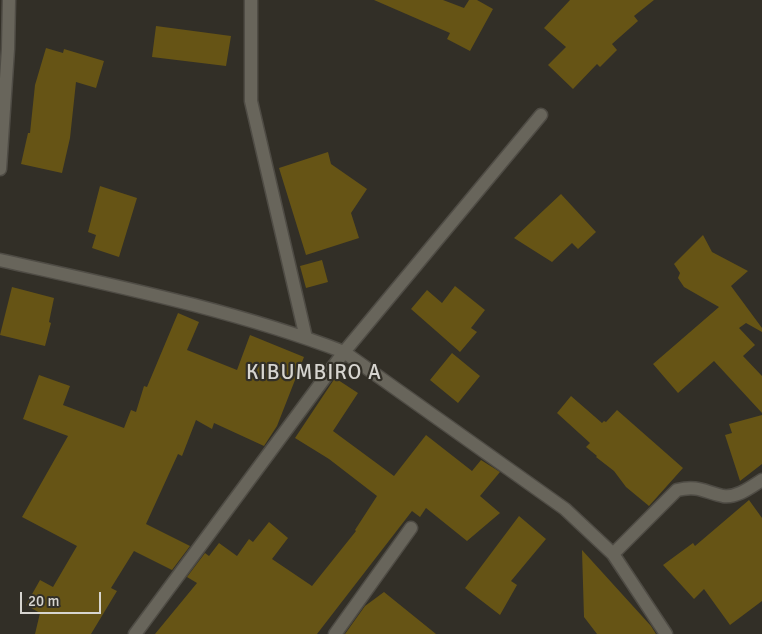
<!DOCTYPE html>
<html>
<head>
<meta charset="utf-8">
<style>
  body { margin:0 }
  #map { position:relative; width:762px; height:634px; overflow:hidden; background:#322f27; font-family:Signika,sans-serif }
  canvas { display:block }
  .scale { position:absolute; left:20px; top:592px; width:81px; height:22px; box-sizing:border-box; border:2px solid #d7d5d0; border-top:0; padding-left:6px; font-size:15px; line-height:18px; white-space:nowrap; color:#d7d5d0; -webkit-text-stroke:4px #322f27; paint-order:stroke }
</style>
</head>
<body>
<div id="map">
<canvas width="762" height="634"></canvas>
<div class="scale">20 m</div>
</div>
<script>
const ctx = document.querySelector('canvas').getContext('2d');
ctx.lineJoin = 'round';
function fill(path, color) { ctx.fillStyle = color; ctx.fill(path, 'evenodd'); }
function stroke(path, color, width, dash) { ctx.strokeStyle = color; ctx.lineWidth = width; ctx.lineCap = dash ? 'butt' : 'round'; ctx.setLineDash(dash || []); ctx.stroke(path); }
function write(font, color, halo, rows, align = 'center') {
  ctx.font = font + ' Signika,sans-serif'; ctx.lineWidth = 4.5; ctx.setLineDash([]); ctx.textBaseline = 'middle'; ctx.strokeStyle = halo; ctx.fillStyle = color; for (const [text, x, y, turn = 0] of rows) {
    ctx.save(); ctx.translate(x, y); ctx.rotate((+turn || 0) * Math.PI / 180); ctx.textAlign = isNaN(turn) ? turn : align; if (halo) ctx.strokeText(text, 0, 0); ctx.fillText(text, 0, 0); ctx.restore();
  }
}
fill(new Path2D(`
  M374 0H443L464 8 469 0H477L493 9 470 51 447 39 450 33Z
  M570 0H654L634 16 638 21 612 44 617 50 600 67 597 64 573 89 548 65 566 47 544 28Z
  M156 26 231 36 226 66 152 57Z
  M46 48 63 53 64 49 104 61 96 88 76 82 70 138 62 173 21 164 28 133H30L35 85Z
  M328 152 331 164 367 189 351 213 359 238 306 255 279 168Z
  M100 186 137 198 119 257 92 248 96 235 88 232Z
  M561 194 596 232 578 249 572 243 552 262 514 238Z
  M703 235 712 252 748 271 731 286 762 328V332L746 323 739 328 755 345 743 356 762 376V413L714 361 678 393 653 364 719 307 684 287 678 278 680 273 674 264Z
  M322 260 328 282 306 288 300 266Z
  M455 286 485 310 471 328 477 332 460 352 411 309 427 290 442 303Z
  M12 287 54 298 49 322 51 323 45 346 0 335Z
  M178 313 199 322 187 350 237 370 250 335 304 357 277 426 264 446 214 423 212 429 196 420 182 456 178 454 146 524 190 546 172 570 134 551 111 588 117 591 91 634H35L40 613 26 605 40 580 53 587 77 546 22 517 68 436 23 419 39 375 70 386 63 405 124 428 131 410 136 412 144 386 147 387Z
  M452 353 480 376 458 403 430 380Z
  M335 378 358 393 333 431 394 476 426 435 472 471 481 460 500 472 480 496 500 513 467 541 426 508 420 517 412 511 317 634H155L197 583 187 577 205 553 209 556 219 543 237 556 249 539 253 542 269 522 288 538 272 559 312 586 356 531 355 530 377 496 329 459 295 438Z
  M571 396 602 423 604 421 606 422 617 410 683 468 649 506 626 487 614 471 596 457 597 456 586 447 590 443 557 413Z
  M762 415V464L740 481 725 435 732 433 729 424Z
  M749 500 762 518V601L730 625 704 589 694 599 663 565 693 543 695 546Z
  M519 516 546 539 511 581 517 585 500 615 465 588Z
  M582 550 651 626 656 634H597L584 617Z
  M384 592 436 634H345L365 606Z`), '#665415');
const street = new Path2D(`
  M251 0V101L306 338
  M0 169 8 49 9 0
  M0 260C116 286 234 310 344 352L565 509 613 554 666 634
  M613 554 677 490C699 485 704 492 723 496 737 498 751 487 762 480
  M135 634 344 352 541 115
  M335 634 411 528`);
stroke(street, '#4f4c45', 15);
stroke(street, '#68655b', 12);
ctx.letterSpacing = '1px';
write('21px', '#d7d5d0', '#322f27', [
  ["KIBUMBIRO A",314,373]
]);
ctx.letterSpacing = '0px';
</script>
</body>
</html>
